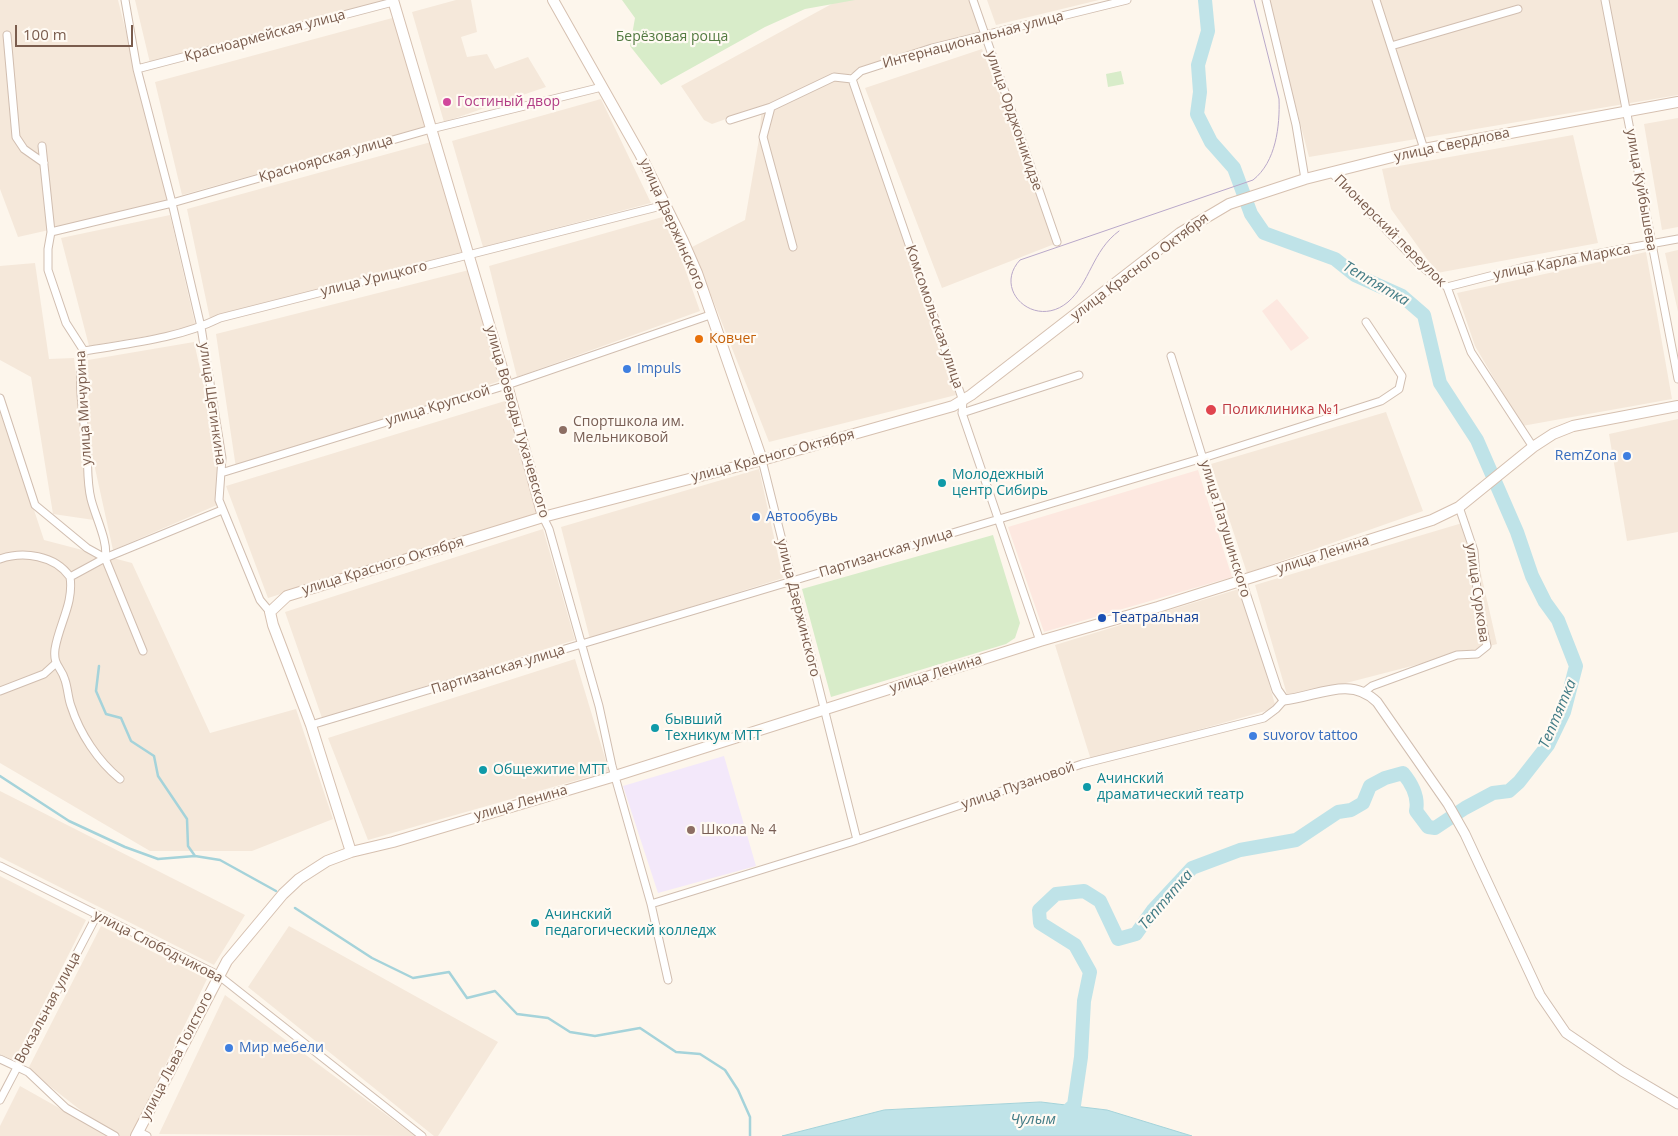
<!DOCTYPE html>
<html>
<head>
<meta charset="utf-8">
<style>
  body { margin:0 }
  #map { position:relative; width:1678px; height:1136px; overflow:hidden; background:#fdf6ec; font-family:"Open Sans",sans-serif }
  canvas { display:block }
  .scale { position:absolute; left:15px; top:25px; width:118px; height:22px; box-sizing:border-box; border:2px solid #7a5c4d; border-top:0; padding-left:6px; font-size:15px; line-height:18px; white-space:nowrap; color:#7a5c4d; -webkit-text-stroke:4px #fffaf3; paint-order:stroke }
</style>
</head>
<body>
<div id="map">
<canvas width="1678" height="1136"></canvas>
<div class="scale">100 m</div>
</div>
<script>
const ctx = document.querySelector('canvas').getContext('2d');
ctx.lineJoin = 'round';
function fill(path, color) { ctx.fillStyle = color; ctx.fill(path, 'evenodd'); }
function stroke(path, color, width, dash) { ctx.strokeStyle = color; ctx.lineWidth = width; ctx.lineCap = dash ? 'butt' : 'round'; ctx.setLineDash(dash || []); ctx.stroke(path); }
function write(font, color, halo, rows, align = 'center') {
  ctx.font = font + ' "Open Sans",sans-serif'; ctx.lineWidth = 4.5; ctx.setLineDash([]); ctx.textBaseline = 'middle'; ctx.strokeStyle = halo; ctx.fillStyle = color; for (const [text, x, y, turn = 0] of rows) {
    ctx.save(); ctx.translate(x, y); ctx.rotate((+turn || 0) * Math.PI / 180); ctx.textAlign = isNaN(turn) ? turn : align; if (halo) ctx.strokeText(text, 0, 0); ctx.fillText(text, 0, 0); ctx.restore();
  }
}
fill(new Path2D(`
  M0 0H118L169 203 18 237 0 189Z
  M135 0H386L387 3 150 63Z
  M456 0H471L477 32 461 37 467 57 487 54 495 69 528 57 546 87 444 122 412 12Z
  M839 0H972L983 32 849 74 956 395 769 442 692 247 745 220 759 139 762 106 712 124 704 120 681 86Z
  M987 0H1099L996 25Z
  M1268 0H1678V95L1309 157Z
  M396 17 428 126 182 195 155 82Z
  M982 49 1057 243 942 288 865 88Z
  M601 99 651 203 483 247 452 141Z
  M1678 118V227L1662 230 1644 124Z
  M1573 135 1598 243 1437 273 1391 209 1382 169Z
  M431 142 462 252 210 319 187 209Z
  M170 215 196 328 89 346 61 238Z
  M666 216 700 311 517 377 489 266Z
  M1678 250V312L1665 253Z
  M1646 252 1672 399 1522 426 1475 346 1457 293Z
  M35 263 49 359 74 358 94 520 53 514 31 377 0 360V266Z
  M469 270 500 381 236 468 216 334Z
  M194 342 217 445V505L113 550 89 441 88 360Z
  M505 401 536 514 268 598 226 486Z
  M0 408 44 540 132 563 210 733 296 709 333 819 252 851H150L0 763Z
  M1386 412 1423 511 1247 573 1211 464Z
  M1678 419V532L1627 541 1609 434Z
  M759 469 783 578 590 639 561 527Z
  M1469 521 1497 644 1288 698 1255 585Z
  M543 529 575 640 322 718 285 612Z
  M1242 588 1276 708 1091 760 1055 645Z
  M575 659 609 771 368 840 328 738Z
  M0 791 245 915 214 965 0 857Z
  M0 876 86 920 15 1061 0 1054Z
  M101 926 207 979 131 1136H120L102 1127 28 1069Z
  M289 926 498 1042 438 1136H434L248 987Z
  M225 995 415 1136 159 1134Z
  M20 1086 109 1136H0V1126Z`), '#f5e8da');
fill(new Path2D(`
  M1277 299 1309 338 1291 351 1262 311Z
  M1198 470 1232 577 1044 632 1008 527Z`), '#fde8e0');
fill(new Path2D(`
  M724 756 756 866 658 893 623 786Z`), '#f3e8fa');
fill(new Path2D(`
  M622 0H855L805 9 765 27 661 85 630 46 635 18Z
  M1121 71 1124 84 1108 87 1106 74Z
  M993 535 1020 623 1015 638 1006 644 831 697 802 589Z`), '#d8ecc9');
const water = new Path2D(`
  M1041 1102 1107 1110 1192 1136H782L884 1110Z`);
fill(water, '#bfe3e8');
stroke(water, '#a5d3da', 1);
stroke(new Path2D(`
  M99 666 96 691 106 714 121 718 131 741 154 756 158 776 187 819 188 846 195 856
  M0 776 69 821 125 847 158 859 195 856 220 860 276 891
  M295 908 372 958 413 978 449 972 467 998 495 991 517 1014 548 1018 570 1032 595 1036 640 1028 676 1052 700 1054 725 1070 738 1090 750 1117V1136`), '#a5d3da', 2.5);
stroke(new Path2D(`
  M1061 1117 1074 1105 1081 1057 1084 1001 1090 972 1075 945 1040 923 1039 910 1056 894 1084 891 1100 901 1118 939 1136 934 1153 910 1192 868 1240 850 1296 840 1338 812 1351 810 1363 803 1370 786 1385 778 1403 773C1412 784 1419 797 1416 811L1428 827 1435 828 1465 808 1493 793 1509 791 1519 782 1548 745 1564 712 1576 666 1558 620 1545 602 1532 576 1517 532 1477 440 1440 383 1424 315 1402 296 1355 275 1335 259 1264 233 1251 214 1234 168 1211 142 1197 114 1200 92 1198 65 1208 31 1205 0`), '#bfe3e8', 14);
const minor = new Path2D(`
  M125 0 137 69 172 203 201 327 222 458 219 500 260 600 270 612
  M973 0 1057 242
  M1266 0 1296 125 1305 179
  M1376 0 1424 149
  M1605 0 1678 379
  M7 35 16 137 24 149 44 163
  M1391 46 1518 9
  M137 69 393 2
  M852 79 963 401 962 413 1040 641
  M771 107 763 137 793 247
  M730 120 771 107 834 77 852 79 861 71 932 48 1127 0
  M42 146 51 232 48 249V270L66 323 84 351C76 382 84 418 87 450 88 466 87 484 91 499 95 516 109 543 105 558L143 651
  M1331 172 1419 264 1447 287 1471 352 1533 447
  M51 232 172 203 431 129 602 87
  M1447 287 1525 267 1678 239
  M84 351C131 343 177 339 220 318L665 205
  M1171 356 1241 581
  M0 398 35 505 87 548 105 558
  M962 413 1079 375
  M762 460 857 840
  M221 473 507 385 710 315
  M543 517 549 529 599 706 612 766 651 904 668 980
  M0 559C23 551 55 555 70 577
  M70 577C74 603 59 624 55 649 53 666 61 666 65 680 68 689 68 698 71 706 80 734 98 761 120 779
  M70 577 105 558 222 510
  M0 691 44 674 55 664
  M1364 692 1372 686 1457 655 1477 654 1487 646 1478 604 1474 551 1459 507
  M311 725 1203 458 1381 401 1399 389 1402 376 1366 322
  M0 866 218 975 422 1136
  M651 904 851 842 1082 764 1264 718 1276 709 1284 700
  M0 1059 28 1072 66 1108 115 1136
  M0 1100 97 915
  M139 1132 147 1136`);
const tertiary = new Path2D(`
  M1241 581 1277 690 1284 700C1316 697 1350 675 1377 702L1448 804 1465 834 1540 995 1566 1033 1622 1071 1678 1104`);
const secondary = new Path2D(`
  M393 0 507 385 543 517
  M553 0 640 154 683 241 697 273 762 460
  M351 852 311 725 273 625 270 612 287 596 543 517 762 460 953 406 971 395 1180 233 1229 204 1305 179 1424 149 1678 102
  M136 1136 227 961 283 894 299 879 327 861 351 852 393 842 615 776 1040 641 1158 607 1432 520 1459 507 1533 447 1553 434 1573 426 1678 406`);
stroke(minor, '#d1beb0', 9);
stroke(tertiary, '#d1beb0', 11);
stroke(secondary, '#d6c0b0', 12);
stroke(minor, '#fff', 7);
stroke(tertiary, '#fff', 9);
stroke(secondary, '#fff', 10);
stroke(new Path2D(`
  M1119 231C1092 251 1090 283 1068 302 1035 330 992 290 1020 260L1253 180C1276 162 1280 126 1279 99L1254 0`), '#b9a8c9', 1);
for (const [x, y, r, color] of [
  [447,102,5,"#d1479c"],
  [699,339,5,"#e8710a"],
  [627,369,5,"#3f7fe0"],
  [1211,410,6,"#e0444e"],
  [563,430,5,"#8d6e63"],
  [1627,456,5,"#3f7fe0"],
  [942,483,5,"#0f9aa8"],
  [756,517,5,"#3f7fe0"],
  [1102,618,5,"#1a4fb4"],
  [655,728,5,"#0f9aa8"],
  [1253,736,5,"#3f7fe0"],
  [483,770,5,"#0f9aa8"],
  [1087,787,5,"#0f9aa8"],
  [691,830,5,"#8d6e63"],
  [535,923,5,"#0f9aa8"],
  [229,1048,5,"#3f7fe0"]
]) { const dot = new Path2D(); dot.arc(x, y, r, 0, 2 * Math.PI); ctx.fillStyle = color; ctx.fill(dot); stroke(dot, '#fffaf3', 2); }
write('14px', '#7a5c4d', '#fffaf3', [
  ["Красноармейская улица",265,36,-15],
  ["Интернациональная улица",973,40,-15],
  ["улица Орджоникидзе",1014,121,71],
  ["улица Свердлова",1452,145,-12],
  ["Красноярская улица",326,159,-16],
  ["улица Куйбышева",1641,190,80],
  ["улица Дзержинского",672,224,66],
  ["Пионерский переулок",1390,231,45],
  ["улица Карла Маркса",1562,262,-11],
  ["улица Красного Октября",1140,267,-37],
  ["улица Урицкого",374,279,-14],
  ["Комсомольская улица",934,317,71],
  ["улица Щетинкина",212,404,82],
  ["улица Крупской",438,406,-17],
  ["улица Мичурина",84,408,-93],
  ["улица Воеводы Тухачевского",517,422,74],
  ["улица Красного Октября",773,456,-15],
  ["улица Патушинского",1225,529,73],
  ["Партизанская улица",886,553,-17],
  ["улица Ленина",1323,555,-18],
  ["улица Красного Октября",383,566,-17],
  ["улица Суркова",1477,593,82],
  ["улица Дзержинского",798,608,76],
  ["Партизанская улица",498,670,-17],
  ["улица Ленина",936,674,-18],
  ["улица Пузановой",1018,786,-19],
  ["улица Ленина",521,803,-16],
  ["улица Слободчикова",158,947,27],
  ["Вокзальная улица",48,1008,-62],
  ["улица Льва Толстого",177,1056,-63]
]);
write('14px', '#537a41', '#fffaf3', [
  ["Берёзовая роща",672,37]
]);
write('14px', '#b23c85', '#fffaf3', [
  ["Гостиный двор",457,102]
], 'left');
write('14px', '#c56008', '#fffaf3', [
  ["Ковчег",709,339]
], 'left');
write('14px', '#366cbe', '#fffaf3', [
  ["Impuls",637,369],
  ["RemZona",1617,456,"right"],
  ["Автообувь",766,517],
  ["suvorov tattoo",1263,736],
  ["Мир мебели",239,1048]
], 'left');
write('14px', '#be3a42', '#fffaf3', [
  ["Поликлиника №1",1222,410]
], 'left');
write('14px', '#785e54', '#fffaf3', [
  ["Спортшкола им.",573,422],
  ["Мельниковой",573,438],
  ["Школа № 4",701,830]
], 'left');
write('14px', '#0d838f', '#fffaf3', [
  ["Молодежный",952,475],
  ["центр Сибирь",952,491],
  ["бывший",665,720],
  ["Техникум МТТ",665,736],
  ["Общежитие МТТ",493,770],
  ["Ачинский",1097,779],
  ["драматический театр",1097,795],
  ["Ачинский",545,915],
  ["педагогический колледж",545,931]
], 'left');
write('14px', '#164399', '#fffaf3', [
  ["Театральная",1112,618]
], 'left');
write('italic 15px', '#437c86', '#fffaf3', [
  ["Тептятка",1376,284,30],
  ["Тептятка",1558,714,-67],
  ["Тептятка",1166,900,-49],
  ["Чулым",1033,1120]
]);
</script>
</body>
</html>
